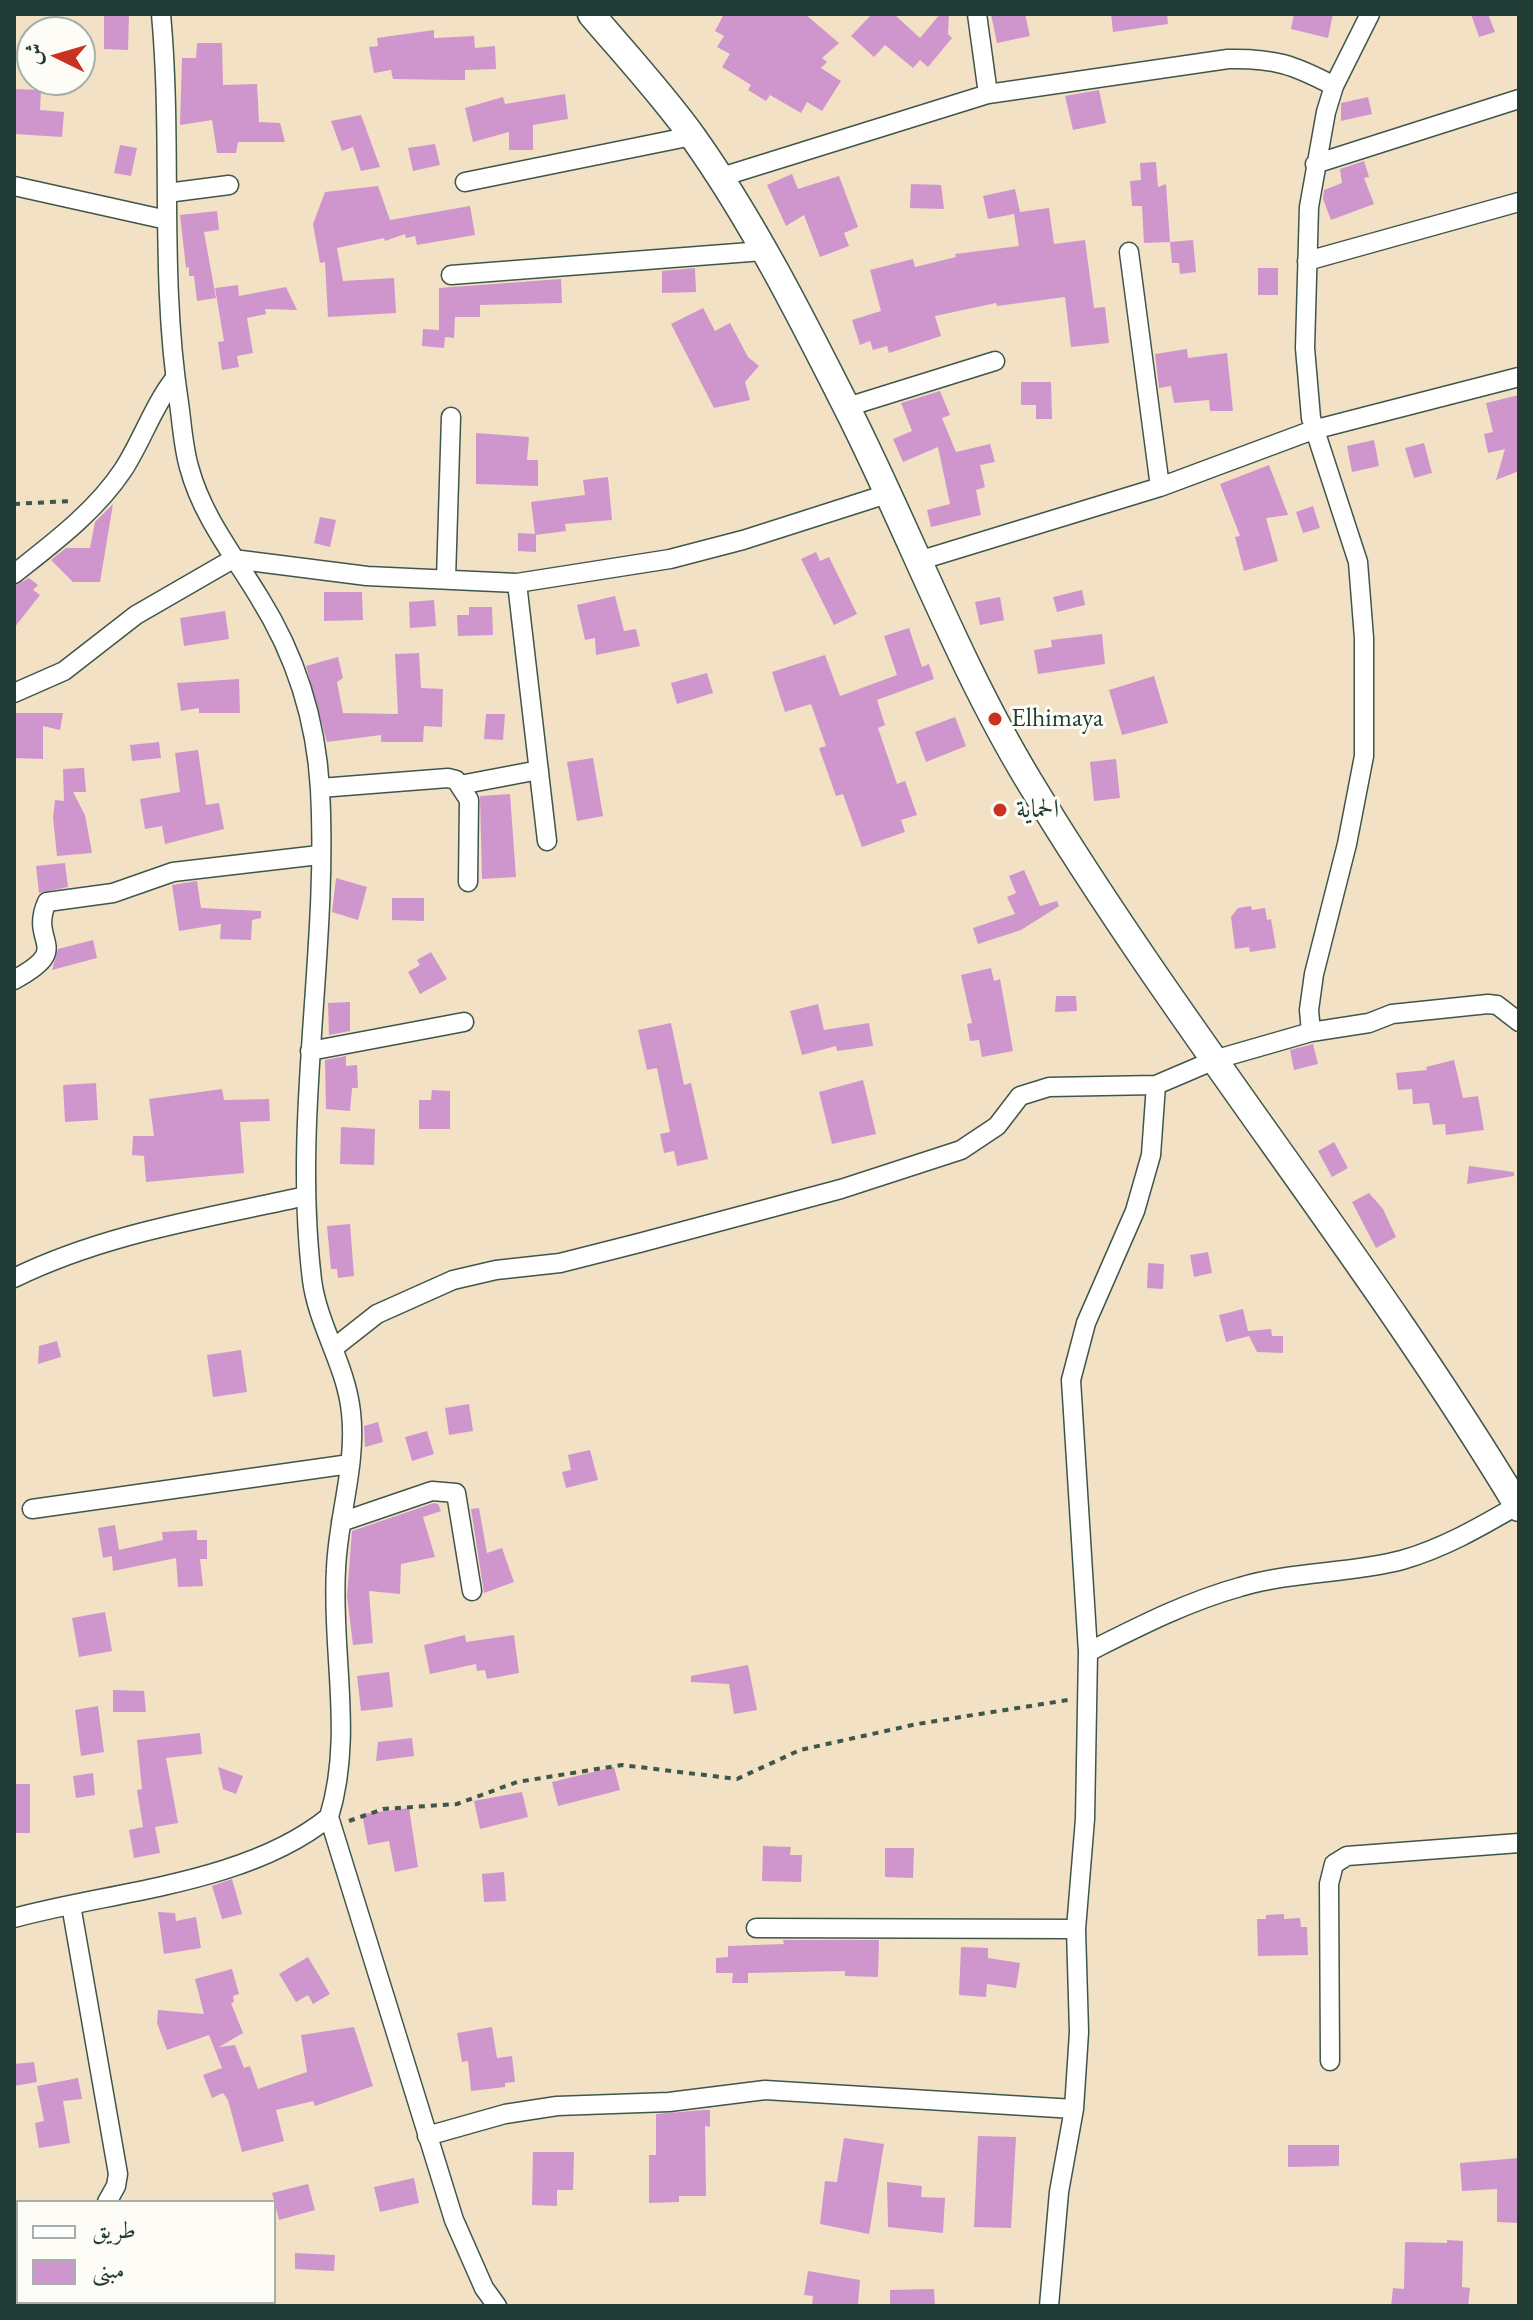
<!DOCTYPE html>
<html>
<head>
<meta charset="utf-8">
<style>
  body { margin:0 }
  #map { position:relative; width:1533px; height:2320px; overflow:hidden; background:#f2e1c5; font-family:"EB Garamond",Amiri,serif }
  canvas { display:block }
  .frame { position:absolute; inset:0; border:16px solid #1f3d34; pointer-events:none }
  .legend { position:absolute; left:16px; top:2200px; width:260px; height:104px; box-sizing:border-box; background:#fdfcf7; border:2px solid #a4b0a9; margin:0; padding:10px 14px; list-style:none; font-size:24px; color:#1f3d34 }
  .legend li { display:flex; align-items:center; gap:16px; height:40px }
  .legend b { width:40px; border:2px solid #a4b0a9 }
  .north { position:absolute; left:16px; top:16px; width:80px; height:80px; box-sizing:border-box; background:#fdfcf7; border:2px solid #a4b0a9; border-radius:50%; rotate:275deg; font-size:22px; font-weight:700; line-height:32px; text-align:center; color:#1f3d34 }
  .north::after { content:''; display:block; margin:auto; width:28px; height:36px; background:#c8321e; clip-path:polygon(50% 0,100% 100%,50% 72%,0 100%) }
</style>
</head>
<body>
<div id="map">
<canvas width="1533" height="2320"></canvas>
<div class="frame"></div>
<ul class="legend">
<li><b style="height:10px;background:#fff"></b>طريق</li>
<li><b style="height:22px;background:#cf96cd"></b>مبنى</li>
</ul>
<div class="north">ش</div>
</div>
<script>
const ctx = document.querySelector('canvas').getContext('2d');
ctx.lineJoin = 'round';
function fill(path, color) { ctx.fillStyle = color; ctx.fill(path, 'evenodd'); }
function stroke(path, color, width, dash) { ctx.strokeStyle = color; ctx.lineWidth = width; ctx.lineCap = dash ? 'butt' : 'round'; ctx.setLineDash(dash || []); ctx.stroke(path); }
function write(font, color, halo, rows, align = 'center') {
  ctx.font = font + ' "EB Garamond",Amiri,serif'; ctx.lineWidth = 6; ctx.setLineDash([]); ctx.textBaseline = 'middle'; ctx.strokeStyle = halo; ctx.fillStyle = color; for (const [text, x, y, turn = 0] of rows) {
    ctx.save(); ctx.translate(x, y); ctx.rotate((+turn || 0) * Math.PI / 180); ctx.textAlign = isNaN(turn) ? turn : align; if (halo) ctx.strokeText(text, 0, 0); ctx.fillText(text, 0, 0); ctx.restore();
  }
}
fill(new Path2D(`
  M104 14H129L128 50 104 49Z
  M724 14H805L839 43 822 58 827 62 821 68 841 81 822 111 807 102 801 113 770 95 766 101 748 90 751 85 722 67 730 54 717 47 724 36 715 31Z
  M872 14H894L920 38 940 14H949L948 34 952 38 928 67 920 60 913 68 885 45 874 57 851 36Z
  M991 14H1025L1030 36 997 43Z
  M1111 14H1167L1168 24 1113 32Z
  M1294 14H1333L1328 38 1291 29Z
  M1471 14H1488L1495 32 1479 37Z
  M434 30V38L474 36 475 48 495 46 496 69 465 70V80H450L393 79 391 70 374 73 369 47 378 46 377 38Z
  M197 43H222L223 85 257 84 259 122 280 123 285 142H238L236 153H217L212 120 180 125 182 58H196Z
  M14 89 41 90 40 110 64 112 62 137 14 134Z
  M1099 90 1106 123 1073 130 1065 96Z
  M565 94 568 119 533 125V150H509V132L473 142 465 108 503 97 505 104Z
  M1368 97 1372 114 1341 121V103Z
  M361 115 380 167 361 171 353 147 342 151 331 121Z
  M435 144 440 165 413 171 408 148Z
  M120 145 137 148 131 176 114 173Z
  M1364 161 1369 177 1364 178 1374 204 1331 220 1323 199 1324 190 1342 183 1340 169Z
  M1156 162 1158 187 1166 184 1170 242 1193 240 1196 272 1180 274 1179 263H1172L1170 242 1144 243 1142 206H1132L1130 181 1141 180 1140 163Z
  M792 174 798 189 839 176 858 227 844 233 849 246 820 257 804 215 786 226 767 185Z
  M911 184 941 185 944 209 910 208Z
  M378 186 390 220 470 206 475 235 417 245 415 236 406 238 405 234 385 241 384 238 337 248 343 281 394 278 396 313 328 317 325 262 320 263 313 224 325 192Z
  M1015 189 1020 212 1049 208 1054 244 1085 240 1094 308 1105 307 1109 343 1071 347 1065 297 997 306 996 303 935 316 941 336 889 353 887 346 873 350 870 341 860 345 852 320 881 311 870 270 913 259 915 267 956 257 955 254 1019 246 1014 214 988 219 983 196Z
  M217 211 219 230 204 232 216 298 197 301 194 276H189V267L186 268 180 215Z
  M695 268 696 292 662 293V271Z
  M1258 268H1278V295H1258Z
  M561 279 562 303 480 305V317H455L454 338 445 337 444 348 422 346 423 329 439 330V288Z
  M238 285 239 296 286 287 297 310 265 309 266 314 247 318 253 353 237 356 239 367 222 370 218 342 224 341 215 288Z
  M703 308 715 331 730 323 748 357 759 366 745 382 750 400 714 408 671 324Z
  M1187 349 1188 358 1227 353 1233 411H1210L1209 400 1174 403 1171 386 1159 388 1155 354Z
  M1021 382H1051L1052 419H1036V405H1021Z
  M940 391 950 415 942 418 956 452 990 444 995 462 980 465 985 487 976 490 981 515 931 527 927 510 950 504 938 447 903 462 893 439 912 431 901 403Z
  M1519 395V471L1496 480 1505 449 1488 453 1484 434 1493 432 1486 403Z
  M476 433 529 437 527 460H538V486L476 484Z
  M1374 440 1379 466 1352 472 1347 446Z
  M1424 443 1432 473 1414 478 1405 448Z
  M1269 465 1288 515 1266 518 1278 561 1244 571 1235 537 1240 536 1220 484Z
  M608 477 612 520 565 524 566 531 536 535V552L518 551V533L535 534 531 502 585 495 583 480Z
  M113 504 100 582H73L51 560 66 548H90L95 522Z
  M1313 506 1320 528 1303 533 1296 512Z
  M320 517 336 520 330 547 314 543Z
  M816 552 820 561 829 557 857 614 834 625 801 559Z
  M29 578 38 585 33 590 40 595 14 628V586Z
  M1082 590 1085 605 1057 612 1053 597Z
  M324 592H362L363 620 324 621Z
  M615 596 624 631 636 629 640 646 596 655 595 638 585 640 577 605Z
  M1000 597 1004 620 980 625 975 602Z
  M434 600 436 626 410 628 409 602Z
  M469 607H492L493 635 458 636 457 615H469Z
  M225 611 229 639 184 646 180 618Z
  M909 628 922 667 929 664 934 679 877 700 885 725 878 728 897 784 905 781 917 815 901 820 905 832 862 847 843 794 836 796 819 748 826 746 811 704 785 712 772 672 825 655 840 696 897 675 884 636Z
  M1102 634 1105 664 1038 674 1034 650 1052 647 1051 640Z
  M419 653 421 688 443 689 442 727 424 726 423 742H381V735L327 742 306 666 338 657 343 678 337 682 343 713 398 714 395 654Z
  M707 673 713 693 677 704 671 683Z
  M1154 676 1168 723 1122 735 1109 690Z
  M239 679 240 713H199V708L181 711 177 683Z
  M14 713H63L60 730 43 726V759L14 758Z
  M486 714H505L503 740 484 739Z
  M955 717 966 746 926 762 915 732Z
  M159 742 161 758 132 761 130 745Z
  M198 750 206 805 219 803 224 829 165 844 162 826 145 829 140 799 180 792 175 753Z
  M593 758 603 816 577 821 567 762Z
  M1116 759 1120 798 1094 801 1090 762Z
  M84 768 86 792H73L85 815 92 853 57 856 53 818 55 800 64 801 63 769Z
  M510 794 516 877 482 879 480 796Z
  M65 863 68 887 39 893 36 866Z
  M1024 870 1040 906 1057 901 1059 906 1021 930 978 944 973 928 1015 914 1007 897 1016 893 1009 876Z
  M336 878 367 887 358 920 332 912Z
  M197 881 201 908 261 911V918L252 920 251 940 220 939 221 924 179 931 172 885Z
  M392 898H424V921L392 920Z
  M1251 906 1252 910 1265 908 1267 920 1271 919 1276 948 1250 952 1249 947 1235 949 1231 917 1238 908Z
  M93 940 97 958 52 970 58 949Z
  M431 952 447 979 420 994 408 972 420 965 417 960Z
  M991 968 994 981 1000 979 1013 1051 982 1057 979 1040 970 1041 967 1024 972 1023 961 975Z
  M1056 996H1076L1077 1011 1055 1012Z
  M350 1002V1031L329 1035 328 1003Z
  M818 1004 824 1030 869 1023 873 1046 837 1051 836 1046 802 1055 790 1011Z
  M671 1023 684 1085 691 1083 708 1159 677 1166 674 1151 664 1153 660 1134 670 1132 657 1068 647 1070 638 1030Z
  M1313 1044 1318 1064 1294 1070 1290 1050Z
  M346 1056V1066L357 1065 358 1088H352L350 1111 326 1109 325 1060Z
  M1454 1060 1463 1098 1478 1096 1484 1130 1446 1135 1445 1124 1433 1125 1429 1103 1413 1104 1412 1089 1398 1090 1396 1073 1427 1070 1426 1067Z
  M863 1080 876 1134 832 1144 819 1092Z
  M96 1083 98 1120 65 1122 63 1085Z
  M222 1089 224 1100 269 1099 270 1121 240 1122 244 1173 146 1182 144 1156 132 1155 133 1136H154L149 1099Z
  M432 1090 450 1091V1129H419V1100H431Z
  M341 1127 375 1129 374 1165 340 1164Z
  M1334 1142 1348 1168 1332 1177 1318 1151Z
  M1469 1166 1514 1172V1176L1467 1184Z
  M1369 1193 1383 1209 1396 1237 1376 1248 1352 1202Z
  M350 1224 354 1276 338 1278 337 1269H331L327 1226Z
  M1208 1252 1212 1273 1194 1277 1190 1255Z
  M1148 1263 1164 1264 1163 1289 1147 1288Z
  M1243 1309 1248 1331 1271 1329 1272 1336H1283V1353L1257 1352 1249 1336 1226 1342 1219 1315Z
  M57 1341 61 1357 38 1364 39 1346Z
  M241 1350 247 1392 213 1397 207 1355Z
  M469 1404 473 1431 449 1435 445 1408Z
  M378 1422 383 1442 365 1447 364 1426Z
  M427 1431 434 1454 412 1461 405 1437Z
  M590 1450 598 1480 566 1488 562 1472 571 1470 568 1455Z
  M434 1503 438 1504 441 1511 423 1517 435 1557 401 1564 400 1594 369 1591 373 1643 353 1645 347 1596 352 1531Z
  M479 1508 487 1553 502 1548 514 1582 484 1593 471 1509Z
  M115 1525 119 1550 163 1540 162 1532 197 1530V1540H207V1559H200L203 1586 178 1587 176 1558 113 1571 112 1556 103 1558 98 1528Z
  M105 1612 112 1651 79 1657 72 1618Z
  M465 1635 466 1642 514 1635 519 1673 487 1679 485 1670 477 1671 476 1664 430 1674 424 1645Z
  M748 1665 757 1710 734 1714 729 1684 691 1682V1676Z
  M389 1672 393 1707 361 1711 357 1676Z
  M113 1690 144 1691 146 1712H113Z
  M98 1706 104 1752 81 1756 75 1710Z
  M200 1733 202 1754 166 1758 178 1823 155 1827 160 1853 134 1858 129 1830 143 1827 137 1790 142 1789 137 1740Z
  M412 1738 414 1756 376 1761 378 1742Z
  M218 1767 243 1776 236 1794 223 1789Z
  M614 1767 620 1790 558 1806 552 1782Z
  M93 1773 95 1795 76 1798 73 1776Z
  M14 1784H30V1833H14Z
  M522 1792 528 1817 480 1829 474 1801Z
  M409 1808 418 1867 395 1872 389 1841 368 1845 362 1814Z
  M763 1846 791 1847 790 1855H802L801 1882 762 1881Z
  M885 1848H914L913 1878 885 1877Z
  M504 1872 506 1901 484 1902 482 1874Z
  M232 1879 242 1914 222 1919 212 1886Z
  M158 1912 175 1913 176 1921 196 1917 201 1948 164 1954Z
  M1284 1914V1919L1300 1918 1301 1927H1307L1308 1955 1258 1956 1257 1919H1266V1915Z
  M783 1940H879L878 1977 845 1976V1971L748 1973V1983H732L733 1973H716V1958L728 1957V1946L784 1944Z
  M961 1947 988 1948V1958L1020 1963 1016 1988 987 1984 986 1997 959 1995Z
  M308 1957 330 1994 313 2004 308 1995 296 2002 279 1974Z
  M232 1969 239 1994 233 1996 234 2002 231 2003 243 2033 219 2047 235 2045 244 2068 250 2066 258 2089 307 2072 301 2035 354 2027 373 2086 315 2106 313 2101 276 2110 284 2141 242 2152 228 2100 223 2093 212 2098 203 2075 222 2068 209 2035 167 2050 157 2023 158 2010 204 2014 195 1979Z
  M492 2027 497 2058 512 2056 515 2082 505 2083V2087L471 2091 468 2061 462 2062 457 2033Z
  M34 2062 37 2082 14 2086V2064Z
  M78 2078 82 2099 63 2101 70 2143 39 2148 35 2123 44 2121 37 2086Z
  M704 2110H710V2127L705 2126 706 2196H679V2202L649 2203V2155H656V2114Z
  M978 2136 1016 2137 1011 2228 974 2227Z
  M844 2138 884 2144 869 2234 820 2224 825 2181 837 2182Z
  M1288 2145H1339V2166L1288 2167Z
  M533 2152H574L573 2190H557V2206L532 2205Z
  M1519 2158V2223L1497 2222V2189L1462 2191 1460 2163Z
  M414 2178 419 2203 380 2212 374 2187Z
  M887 2182 922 2186 921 2197 945 2198 943 2233 888 2227Z
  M308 2184 315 2210 279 2220 272 2193Z
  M1447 2240 1463 2241 1462 2287 1470 2288 1468 2306H1391L1393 2288 1404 2289 1405 2242 1447 2243Z
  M295 2253 335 2255 334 2271 295 2269Z
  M808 2271 860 2280 858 2304 812 2306 813 2296 804 2295Z
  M934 2289 935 2306H890V2290Z`), '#cf96cd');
const street = new Path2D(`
  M161 14C173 143 159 274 179 403 182 424 183 446 189 467 202 516 233 554 259 597 296 656 316 719 320 789 329 952 292 1116 312 1280 318 1326 346 1365 351 1412 357 1465 338 1516 336 1569 331 1652 354 1736 329 1817L454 2220 484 2288 497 2306
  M977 14 988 94
  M1315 164 1519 99
  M718 178 988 94 1228 59C1275 58 1294 65 1334 86
  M465 182 692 136
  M14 186 167 220
  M167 193 229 185
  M1129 252 1160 487
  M1307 261 1519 202
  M451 275 763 251
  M847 407 995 361
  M918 561 1160 487 1313 430 1519 377
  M14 574C53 543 95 512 123 470 142 441 153 406 175 378
  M446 579 451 417
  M517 583 547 841
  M14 693 64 671 136 615 233 559 367 576 517 583 670 559 743 540 887 494
  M460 785 539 770
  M320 788 448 778 456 780 469 800 468 882
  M14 980C75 947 28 944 47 902L113 893 173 872 319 855
  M1311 1032 1309 1010 1314 974 1347 844 1364 756V638L1358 562 1311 418 1305 348 1309 207 1326 112 1334 86 1370 14
  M310 1051 464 1022
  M14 1278C106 1233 207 1218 306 1196
  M335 1347 377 1314 453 1280 496 1270 560 1263 639 1243 841 1189 961 1150 997 1126 1020 1096 1049 1087 1156 1085
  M32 1509 350 1464
  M341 1522 432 1491 456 1493 472 1591
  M1088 1652C1138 1627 1186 1602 1240 1587 1293 1571 1349 1574 1402 1560 1444 1548 1480 1527 1518 1505
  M71 1905 118 2174 116 2186 107 2202
  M14 1918C112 1891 247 1884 329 1817
  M756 1928 1076 1929
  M1330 2061 1329 1884 1334 1864 1347 1856 1519 1843
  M427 2136 505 2114 557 2106 669 2102 765 2090 1074 2109
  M14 2242H18
  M1049 2306 1059 2192 1074 2109 1079 2032 1076 1929 1085 1819 1088 1652 1071 1380 1086 1323 1135 1211 1151 1155 1156 1085 1217 1059 1311 1032 1369 1023 1392 1014 1488 1004 1497 1005 1519 1022`);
const secondary = new Path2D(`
  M591 14C625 54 662 94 693 137 752 220 800 315 846 406 909 530 957 662 1029 781 1180 1031 1368 1257 1519 1508`);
stroke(street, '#3f564a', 21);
stroke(secondary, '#3f564a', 29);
stroke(new Path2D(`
  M14 504 71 501
  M349 1821 383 1809 457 1804 517 1782 622 1765 737 1779 800 1750 917 1724 1068 1700`), '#3f564a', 4, [6, 6]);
stroke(street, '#fff', 18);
stroke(secondary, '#fff', 26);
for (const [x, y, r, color] of [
  [995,719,8,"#c8321e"],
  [1000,810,8,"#c8321e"]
]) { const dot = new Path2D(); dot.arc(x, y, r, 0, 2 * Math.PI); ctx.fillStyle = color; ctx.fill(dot); stroke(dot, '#fdfcf7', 3); }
write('26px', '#1f3d34', '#fdfcf7', [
  ["Elhimaya",1011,719],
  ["الحماية",1016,810]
], 'left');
</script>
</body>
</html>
